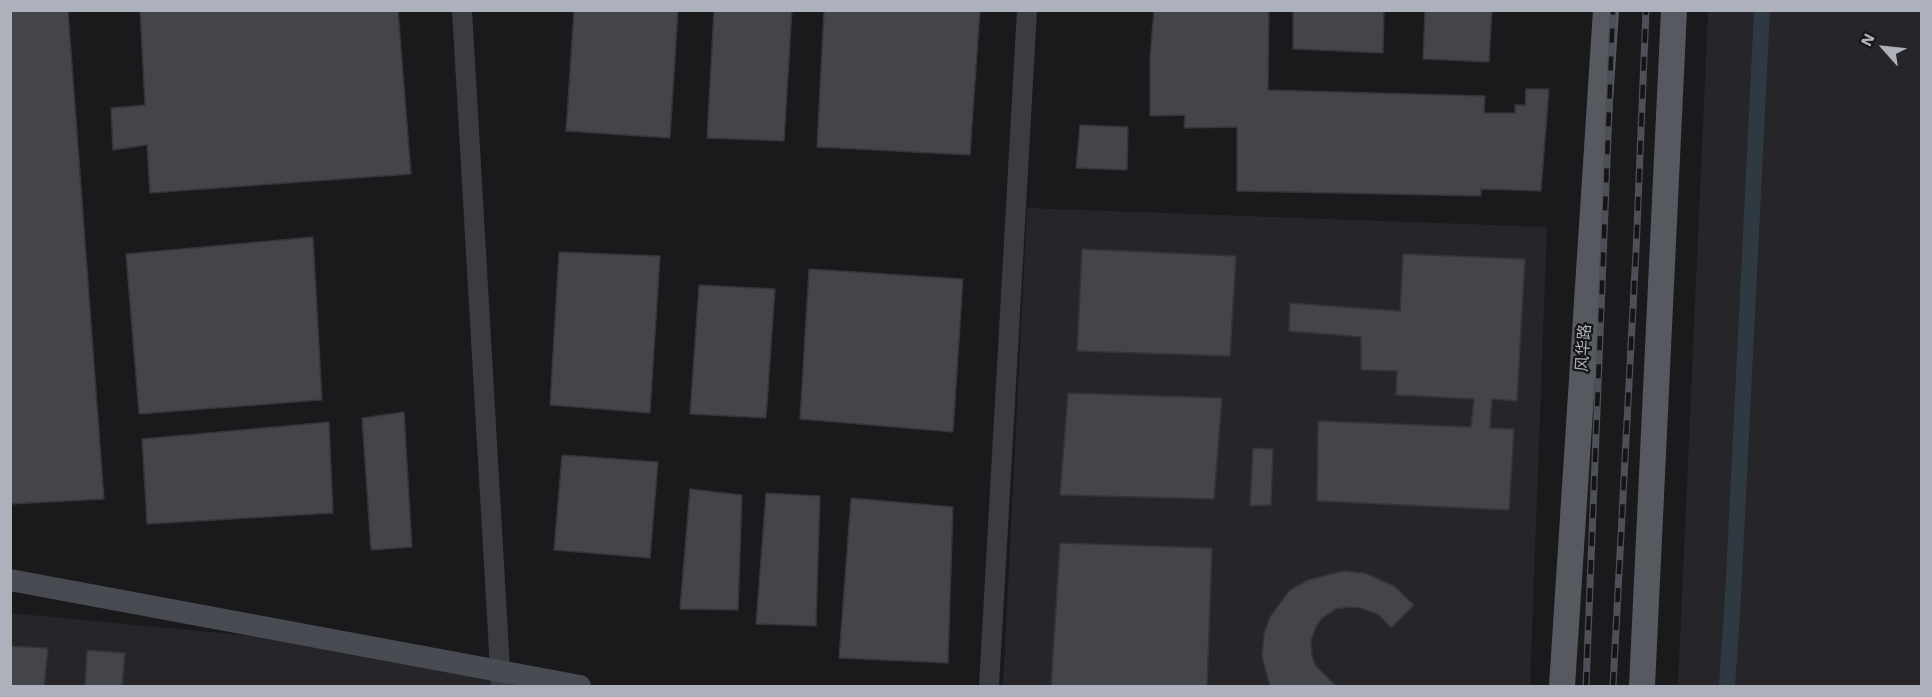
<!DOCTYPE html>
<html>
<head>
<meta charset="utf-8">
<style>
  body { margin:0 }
  #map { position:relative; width:1932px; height:697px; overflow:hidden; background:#1a1a1d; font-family:"Work Sans",sans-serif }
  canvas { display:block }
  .frame { position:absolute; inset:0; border:12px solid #acb1bc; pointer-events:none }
  .north { position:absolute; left:1854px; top:18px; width:60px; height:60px; -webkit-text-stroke:4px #151518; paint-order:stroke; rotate:297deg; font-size:16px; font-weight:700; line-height:24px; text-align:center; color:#acb1bc }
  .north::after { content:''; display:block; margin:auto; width:21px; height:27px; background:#acb1bc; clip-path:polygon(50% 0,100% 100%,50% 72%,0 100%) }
</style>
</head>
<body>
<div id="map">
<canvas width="1932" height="697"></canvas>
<div class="frame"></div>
<div class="north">N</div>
</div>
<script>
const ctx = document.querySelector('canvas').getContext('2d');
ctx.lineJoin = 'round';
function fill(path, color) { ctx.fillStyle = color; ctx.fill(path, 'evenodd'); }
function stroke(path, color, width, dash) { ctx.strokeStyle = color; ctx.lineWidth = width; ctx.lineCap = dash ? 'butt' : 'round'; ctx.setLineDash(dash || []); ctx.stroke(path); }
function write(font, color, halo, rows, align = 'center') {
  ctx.font = font + ' "Work Sans","Noto Sans SC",sans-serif'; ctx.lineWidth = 4.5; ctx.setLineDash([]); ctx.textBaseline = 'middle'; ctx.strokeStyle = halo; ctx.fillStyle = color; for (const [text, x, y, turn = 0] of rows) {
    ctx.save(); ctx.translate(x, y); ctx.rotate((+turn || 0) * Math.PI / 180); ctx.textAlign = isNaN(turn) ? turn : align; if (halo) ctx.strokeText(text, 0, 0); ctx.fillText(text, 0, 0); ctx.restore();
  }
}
fill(new Path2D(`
  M1708 11H1921V686H1678Z
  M1027 208 1547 227 1530 686H1003Z
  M10 613 494 659 495 686H11Z`), '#26262a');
fill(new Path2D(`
  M1754 11H1770L1740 615 1735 686H1719L1726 578Z`), '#2f3942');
const building = new Path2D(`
  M10 10H68L104 499 10 504Z
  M140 10H398L411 174 150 193 147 145 113 150 111 108 145 105Z
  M574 10H678L670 138 566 131Z
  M714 10H792L784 141 707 138Z
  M824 10H980L970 155 817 147Z
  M1154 10H1269L1268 90 1485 96 1484 113H1515V105H1525L1526 89H1549L1541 191 1481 189V196L1237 191V127L1184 128 1185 115 1150 116V58Z
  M1293 10H1384L1383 53 1293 49Z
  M1425 10H1492L1489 62 1423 59Z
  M1080 125 1128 127 1127 170 1076 168Z
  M313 237 322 400 139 414 126 254Z
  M1082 249 1236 256 1230 356 1077 351Z
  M559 252 660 256 650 413 550 405Z
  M1403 254 1525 259 1517 401 1492 399 1490 428 1514 429 1509 510 1317 501 1318 421 1471 427 1474 399 1396 395 1397 371 1361 370V337L1289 331 1290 303 1400 311Z
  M809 269 963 279 953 432 800 419Z
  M699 285 775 289 766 418 690 414Z
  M1068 393 1222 398 1214 499 1060 495Z
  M404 412 412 547 371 550 362 418Z
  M329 422 333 513 147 524 142 439Z
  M1253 448 1273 449 1271 505 1250 506Z
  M562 455 658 462 650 558 554 550Z
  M690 489 742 495 738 610 680 609Z
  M766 493 820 496 816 626 756 624Z
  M851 498 953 507 948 663 839 658Z
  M1060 543 1212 548 1207 687H1051Z
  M1343 571 1365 573 1394 586 1414 605 1391 628 1379 615 1361 608 1350 607 1336 609 1322 618 1316 627 1311 641 1312 655 1315 665 1337 687H1270L1262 656 1264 634 1270 617 1290 590 1308 580Z
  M10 646 48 648 44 687H10Z
  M87 650 125 653 122 687H85Z`);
fill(building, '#44454a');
stroke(building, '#343439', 1.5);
stroke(new Path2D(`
  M462 10 501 686
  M989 686 1027 10`), '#3b3c42', 20);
stroke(new Path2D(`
  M10 580 580 686`), '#494b52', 22);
stroke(new Path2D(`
  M1562 686 1606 10
  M1642 686 1674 10`), '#575961', 26);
const rail = new Path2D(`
  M1586 686 1613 10
  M1613 686 1636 251 1646 10`);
stroke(rail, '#4e5057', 7);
stroke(rail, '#151518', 4.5, [14]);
write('16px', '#acb1bc', '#151518', [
  ["风华路",1584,348,-86]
]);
</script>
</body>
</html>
